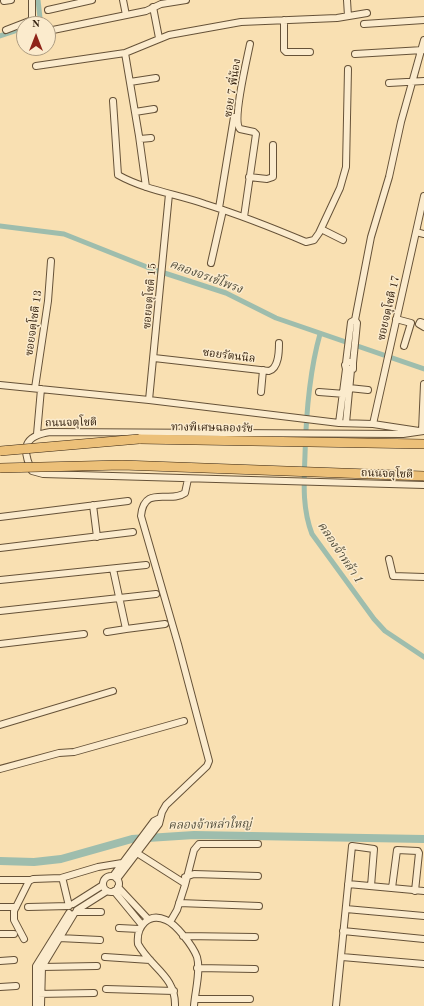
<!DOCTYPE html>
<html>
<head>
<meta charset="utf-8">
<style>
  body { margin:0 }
  #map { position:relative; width:424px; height:1006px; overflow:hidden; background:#f9e0b2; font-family:"Old Standard TT",serif }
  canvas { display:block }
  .north { position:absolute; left:16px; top:16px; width:40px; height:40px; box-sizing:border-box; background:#fbebcd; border:1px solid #ac9b81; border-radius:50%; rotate:0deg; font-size:11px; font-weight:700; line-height:16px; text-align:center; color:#35220f }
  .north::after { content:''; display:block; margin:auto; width:14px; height:18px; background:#8f2418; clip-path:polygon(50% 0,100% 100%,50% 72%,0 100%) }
</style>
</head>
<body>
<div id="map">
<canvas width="424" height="1006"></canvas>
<div class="north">N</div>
</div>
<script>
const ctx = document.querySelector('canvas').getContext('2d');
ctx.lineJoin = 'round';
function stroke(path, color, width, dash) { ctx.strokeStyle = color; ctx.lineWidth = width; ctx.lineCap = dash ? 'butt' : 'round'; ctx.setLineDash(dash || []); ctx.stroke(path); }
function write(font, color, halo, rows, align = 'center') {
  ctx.font = font + ' "Old Standard TT","Noto Serif Thai",serif'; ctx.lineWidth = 3; ctx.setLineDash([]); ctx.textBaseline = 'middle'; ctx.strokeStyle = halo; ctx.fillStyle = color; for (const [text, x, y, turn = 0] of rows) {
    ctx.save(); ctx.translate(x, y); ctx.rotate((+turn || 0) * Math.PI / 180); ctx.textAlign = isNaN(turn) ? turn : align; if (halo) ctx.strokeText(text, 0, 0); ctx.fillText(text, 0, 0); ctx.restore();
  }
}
stroke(new Path2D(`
  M35 24 40 18 38 0
  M0 36 24 28
  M0 226 64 234 152 269 226 293 276 318 424 369
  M320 334C309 373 306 414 305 455 304 482 302 508 312 534L374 619 385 631 424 657`), '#9ebdad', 5);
stroke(new Path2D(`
  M0 861 34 862 61 859 132 839 194 835 424 839`), '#9ebdad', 8);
const minor = new Path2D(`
  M123 0 126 15
  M347 0 348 16
  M4 1 11 0
  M153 7 159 38
  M48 10 92 0
  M284 20V50L286 52H310
  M364 24 424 20
  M6 30 32 20V0
  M48 31 146 11 161 4 186 0
  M125 53 139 136 146 187
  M355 54 423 50
  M36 66 125 53 169 35 241 22 337 18 367 13
  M130 82 156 78
  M389 83 424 81
  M113 101 118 175C145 190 176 194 205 204 240 215 273 228 306 242L314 240 319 233 340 188 346 167 348 69
  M135 112 154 109
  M140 139 151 138
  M249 177 267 179 273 177V145
  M219 208 234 117
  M244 217 256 134 254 132 240 129C232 121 247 59 250 44
  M321 229 343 240
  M416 232 424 234
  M211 263 223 210
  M396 319 411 323 404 346
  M424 323 420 322 419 324 424 327
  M154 358 269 371C279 368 279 351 279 343
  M346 363 351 322 355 320
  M353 363 357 323 355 320 371 237 389 177 401 122 424 40
  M0 385 149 400 339 423 373 424 419 431
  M35 388 48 301 51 261
  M349 388 368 390
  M261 392 263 370
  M319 392 345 394
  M149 400 169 194
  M339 423 346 369 345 365 349 362 353 363V369H346
  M346 423 351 370
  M373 424 424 196
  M422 431 424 384
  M424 431 403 434 50 432C24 436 21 448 32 471L43 474 424 485
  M37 434 41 389
  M93 505 97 537
  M0 517 128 501
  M0 548 133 532
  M389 559 393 576 424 577
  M0 580 146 565
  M0 611 156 594
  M126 629 165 624
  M107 632 126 629 113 569
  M0 644 84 634
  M0 725 113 691
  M0 769 59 753 74 752 184 721
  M137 853 184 883 185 885 177 910 170 922
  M113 876 154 821 160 818
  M103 884a8 8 0 1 1 16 0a8 8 0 1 1-16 0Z
  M185 877 194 874 258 876
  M117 879 159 824 162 812 166 805 207 766 209 761 178 644 141 516C144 484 170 504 185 493L188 479
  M0 880H30
  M348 884 424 891
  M185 885 194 850 199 844H258
  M118 887 148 919
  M392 888 397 850 418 851 419 853 415 891
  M114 891 142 925
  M179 903 259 906
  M73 904 103 885
  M0 907H16
  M28 907 69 906 63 881
  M346 909 424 916
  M77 910 107 891
  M76 912H101
  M119 928 139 929
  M343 931 424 939
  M0 934H14
  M57 936 59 938 100 940
  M183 936 255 937
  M24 939 14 920V911L29 881 33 879 61 878 98 867 122 863
  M105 957 150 960
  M342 957 424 964
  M0 961 14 960
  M38 965 42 967 97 966
  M197 968 255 969
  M0 987 16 986
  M106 989 174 991
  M37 994 94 993
  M195 999H250
  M36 1006V966L69 913
  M41 1006 42 967 74 914
  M175 1006C176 976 151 968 138 944 136 927 148 912 166 920 176 924 193 946 197 957 201 971 195 991 194 1006
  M336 1006 352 846 374 849 371 886`);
const highway = new Path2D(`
  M139 439 424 444`);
stroke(minor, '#665238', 8);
stroke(highway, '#35220f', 10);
stroke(minor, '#fbebcd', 6);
stroke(highway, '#ecc079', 9);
const highwayBridge = new Path2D(`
  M0 451 139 439
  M0 468 122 465 424 476`);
stroke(highwayBridge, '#35220f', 10, []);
stroke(highwayBridge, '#ecc079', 9);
write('11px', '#35220f', '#fbebcd', [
  ["ซอย 7 พี่น้อง",233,88,-81],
  ["ซอยจตุโชติ 15",150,296,-85],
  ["ซอยจตุโชติ 17",389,308,-77],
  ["ซอยจตุโชติ 13",34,323,-82],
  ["ซอยรัตนนิล",229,356,7],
  ["ถนนจตุโชติ",71,423,-1],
  ["ทางพิเศษฉลองรัช",212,428,1],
  ["ถนนจตุโชติ",387,474,2]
]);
write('italic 12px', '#54503e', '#fbebcd', [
  ["คลองจรเข้โพรง",206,277,20],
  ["คลองจ้าหล้า 1",340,553,56],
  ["คลองจ้าหล่าใหญ่",210,825,-1]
]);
</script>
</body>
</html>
